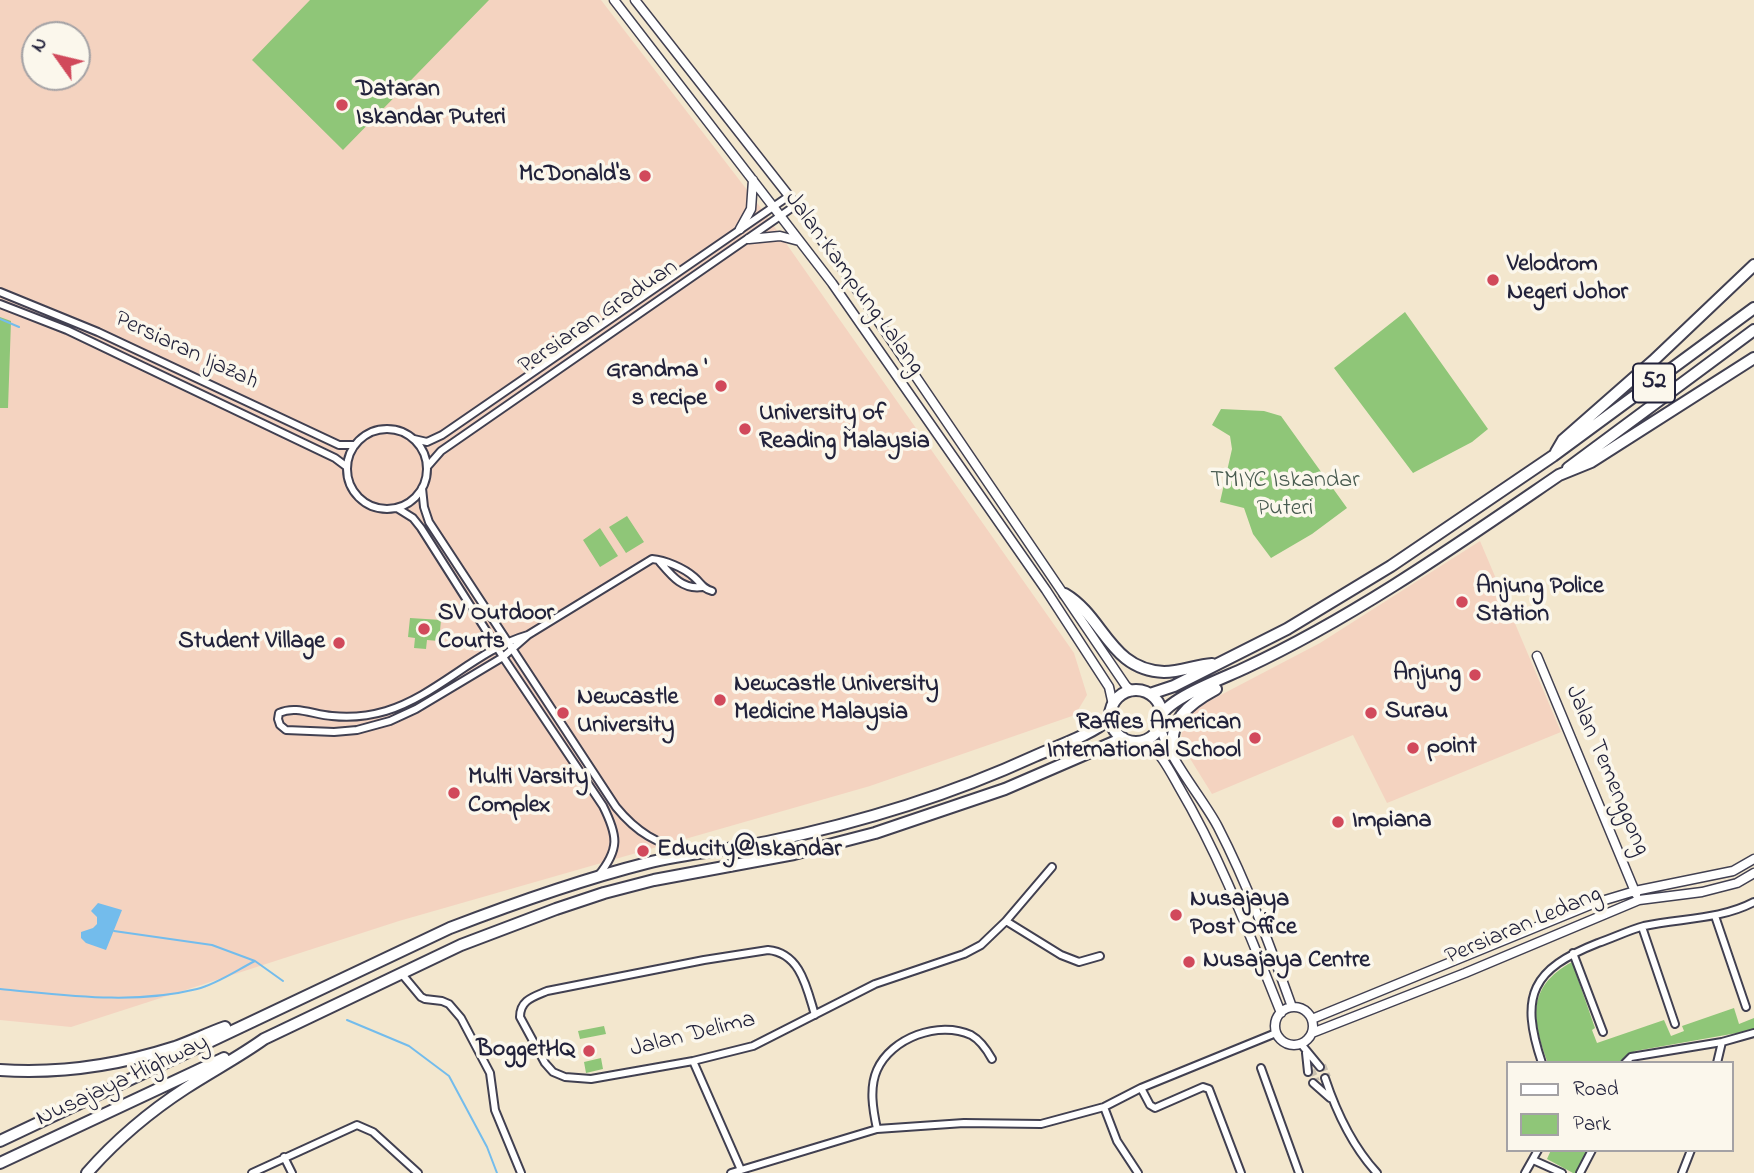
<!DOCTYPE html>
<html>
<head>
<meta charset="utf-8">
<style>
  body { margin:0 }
  #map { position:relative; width:1754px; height:1173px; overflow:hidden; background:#f3e7ce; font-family:"Indie Flower",sans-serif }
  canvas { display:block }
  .legend { position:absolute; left:1506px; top:1061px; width:228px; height:91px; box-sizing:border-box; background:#fbf7ec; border:2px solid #a4a2a5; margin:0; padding:9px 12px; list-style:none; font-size:21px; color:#22223b }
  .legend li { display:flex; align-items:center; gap:14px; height:35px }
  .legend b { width:35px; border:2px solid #a4a2a5 }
  .north { position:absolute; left:21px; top:21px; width:70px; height:70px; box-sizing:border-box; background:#fbf7ec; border:2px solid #a4a2a5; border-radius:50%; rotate:304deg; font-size:19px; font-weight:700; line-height:28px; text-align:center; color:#22223b }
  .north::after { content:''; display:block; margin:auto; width:24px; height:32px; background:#d1495b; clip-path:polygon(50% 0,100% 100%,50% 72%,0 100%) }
</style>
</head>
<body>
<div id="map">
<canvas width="1754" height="1173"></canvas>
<ul class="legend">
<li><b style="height:9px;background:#fff"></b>Road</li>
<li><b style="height:19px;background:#8fc678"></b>Park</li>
</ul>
<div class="north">N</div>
</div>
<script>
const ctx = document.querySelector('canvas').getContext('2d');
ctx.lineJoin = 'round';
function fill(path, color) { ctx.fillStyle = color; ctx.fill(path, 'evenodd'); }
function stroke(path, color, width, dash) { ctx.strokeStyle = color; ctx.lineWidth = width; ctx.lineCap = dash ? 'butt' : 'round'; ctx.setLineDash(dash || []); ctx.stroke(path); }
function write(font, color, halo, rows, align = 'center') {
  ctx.font = font + ' "Indie Flower",sans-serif'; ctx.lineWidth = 7; ctx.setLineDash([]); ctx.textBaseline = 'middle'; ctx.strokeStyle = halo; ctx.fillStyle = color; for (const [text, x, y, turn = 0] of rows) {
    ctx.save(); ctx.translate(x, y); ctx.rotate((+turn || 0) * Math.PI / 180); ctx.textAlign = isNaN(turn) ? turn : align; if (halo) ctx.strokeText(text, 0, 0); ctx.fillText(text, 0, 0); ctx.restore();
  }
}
fill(new Path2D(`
  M0 0H601L764 212 1074 653 1087 695 1075 715 870 786 399 921 71 1027 0 1020ZM35 35H77V77H35Z
  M1480 541 1561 732 1387 803 1353 735 1212 794 1181 744 1182 730 1194 709 1320 643Z`), '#f4d3c0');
fill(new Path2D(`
  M310 0H489L343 150 252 60Z
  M1405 312 1488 429 1472 442 1413 473 1334 368Z
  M0 317 11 321 8 408H0Z
  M1221 409 1264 411 1281 416 1347 508 1312 534 1271 558 1253 534 1244 508 1220 502 1232 449 1230 436 1212 425Z
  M627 516 644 542 626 553 609 527Z
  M600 528 618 556 600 567 583 540Z
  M410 618 441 620 439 641 427 640 426 649 414 648 415 638 408 637Z
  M1572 962 1595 1028 1592 1030 1597 1043 1664 1020 1671 1036 1684 1031 1682 1026 1734 1008 1739 1024 1754 1018V1030L1635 1051 1619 1063H1548C1532 1020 1526 987 1572 962Z
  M604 1026 606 1034 580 1039 578 1031Z
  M601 1058 603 1069 586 1073 584 1062Z
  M1551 1150H1589L1578 1173H1573L1547 1159Z`), '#8fc678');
fill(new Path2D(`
  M98 903 122 910 106 950 86 943 81 938V932L93 928 97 924V917L91 911Z`), '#73bcec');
stroke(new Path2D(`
  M0 319 19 327
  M114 931 212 945 255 961 283 981
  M0 989C65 995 133 1005 197 989 217 984 237 970 255 961
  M347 1020 409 1046 449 1076 487 1147 497 1173`), '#73bcec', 2);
stroke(new Path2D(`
  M1323 1065 1328 1077
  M1312 1070 1317 1081`), '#c9c0b1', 6, [6, 3]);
const street = new Path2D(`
  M0 292 98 332 339 445H355
  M0 304 67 330 335 458 347 467
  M347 469a40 40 0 1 1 80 0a40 40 0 1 1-80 0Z
  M414 439 427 442 442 435 789 196
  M427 467 441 451 796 205
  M422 488 424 507 429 522 616 807C638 834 656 842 688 853
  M397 508 413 518 421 528 503 657 603 806C618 836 620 849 598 876
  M659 561C671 575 682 590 702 587
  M528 635C476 650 438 695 386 711 369 716 350 718 332 716 314 715 296 705 279 713L278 719 280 725 286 730 334 732 357 730 390 721 416 709 503 657 528 635 652 559C665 560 684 568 694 577 702 584 702 588 712 591
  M1715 916 1746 1007
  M1006 921 1052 867
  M1642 927 1675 1024
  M1573 953 1603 1032
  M401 973 421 997 425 999 442 1001 449 1004 461 1018 490 1073 495 1110 521 1173
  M815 1015C807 989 801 953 768 950L704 960 547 991C533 997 520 1000 520 1017L545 1063 553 1072 565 1077 591 1079 693 1061 753 1046 875 984 964 954 981 945 1006 921 1061 955 1079 962 1100 956
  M1301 1044 1320 1067
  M1306 1053 1308 1072
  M693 1061 741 1170
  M1542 1063C1519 995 1532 969 1598 943 1613 938 1629 930 1644 926 1680 918 1720 920 1754 902
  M1625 1063 1631 1057 1722 1042 1754 1033
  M1717 1063 1722 1042
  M1261 1068 1299 1173
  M1325 1078C1336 1111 1353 1147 1377 1173
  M1313 1083 1330 1098
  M1141 1088 1150 1105 1155 1108 1203 1087 1209 1089 1241 1173
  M1104 1107 1117 1141 1138 1173
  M877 1129C873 1110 869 1088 877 1070 891 1038 939 1020 971 1035 980 1040 987 1050 992 1059
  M284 1157 292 1173
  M1533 1160 1562 1173
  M252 1173 357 1125 373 1132 418 1173
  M731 1173 877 1129 964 1123 1041 1124 1104 1107 1141 1088 1276 1033
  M1525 1173 1538 1150
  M1580 1173 1592 1150
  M1682 1173 1691 1150`);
const secondary = new Path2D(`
  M614 0 832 283 1046 590 1109 687 1113 705
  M635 0 789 196 842 268 1126 686 1132 691
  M740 229 751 209 753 180
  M749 239 780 236 799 241
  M1537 656 1636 894
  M1160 724C1165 755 1203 798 1218 827 1248 885 1270 946 1292 1007
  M1144 740C1160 751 1170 771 1179 787 1221 858 1250 936 1281 1013
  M1275 1026a19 19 0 1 1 38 0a19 19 0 1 1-38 0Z
  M1312 1019 1595 903 1635 891 1733 871 1754 859
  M1312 1033 1465 973 1639 900 1702 892 1737 883 1754 873`);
const highway = new Path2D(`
  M1556 452 1563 440 1653 361 1754 265
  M1568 468 1754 330
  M1065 594C1104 617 1110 670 1164 672 1181 672 1196 665 1212 664
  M1110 716a26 26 0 1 1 52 0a26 26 0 1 1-52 0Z
  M1150 694 1174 686 1287 629 1391 566 1553 456 1754 308
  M1162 714C1174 696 1224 678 1245 668 1356 616 1458 544 1559 475L1591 462 1754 358
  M1175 757C1165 722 1188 704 1216 689
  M0 1070C59 1074 119 1065 175 1047 192 1041 208 1033 225 1027
  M0 1141 450 928C515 903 580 880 647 863 687 853 728 850 767 842 859 823 950 795 1035 756 1060 745 1089 736 1111 718
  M0 1163 224 1058
  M87 1173C116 1140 149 1112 186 1088 212 1071 239 1057 264 1039L461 945 556 909 604 893 654 880 794 854 875 833 1005 789 1123 738`);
stroke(street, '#414051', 10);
stroke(secondary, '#414051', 11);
stroke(highway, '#414051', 14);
stroke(street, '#fff', 6);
stroke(secondary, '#fff', 8);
stroke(highway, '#fff', 10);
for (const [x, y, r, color] of [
  [342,105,7,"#d1495b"],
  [645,176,7,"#d1495b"],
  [1493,280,7,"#d1495b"],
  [721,386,7,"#d1495b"],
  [745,429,7,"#d1495b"],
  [1462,602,7,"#d1495b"],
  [424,629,7,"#d1495b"],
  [339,643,7,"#d1495b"],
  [1475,675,7,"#d1495b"],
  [720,700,7,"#d1495b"],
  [563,713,7,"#d1495b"],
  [1371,713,7,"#d1495b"],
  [1255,738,7,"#d1495b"],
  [1413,748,7,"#d1495b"],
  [454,793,7,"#d1495b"],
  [1338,822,7,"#d1495b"],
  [643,851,7,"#d1495b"],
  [1176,915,7,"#d1495b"],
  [1189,962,7,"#d1495b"],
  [589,1051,7,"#d1495b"]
]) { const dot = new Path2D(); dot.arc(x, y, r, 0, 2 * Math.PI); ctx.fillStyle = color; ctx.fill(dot); stroke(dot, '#fbf7ec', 2.5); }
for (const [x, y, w] of [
  [1654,383,42]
]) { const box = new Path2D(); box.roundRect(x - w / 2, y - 19.5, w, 39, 5); ctx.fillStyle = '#fbf7ec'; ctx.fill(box); stroke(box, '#22223b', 2); }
write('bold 23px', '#22223b', null, [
  ["52",1654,383]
]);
write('bold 24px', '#22223b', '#fbf7ec', [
  ["Dataran",356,91],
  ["Iskandar Puteri",356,119],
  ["McDonald's",631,176,"right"],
  ["Velodrom",1507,266],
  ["Negeri Johor",1507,294],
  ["Grandma '",707,372,"right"],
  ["s recipe",707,400,"right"],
  ["University of",759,415],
  ["Reading Malaysia",759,443],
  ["Anjung Police",1476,588],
  ["Station",1476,616],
  ["SV Outdoor",438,615],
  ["Courts",438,643],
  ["Student Village",325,643,"right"],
  ["Anjung",1461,675,"right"],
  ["Newcastle University",734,686],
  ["Medicine Malaysia",734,714],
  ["Newcastle",577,699],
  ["University",577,727],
  ["Surau",1385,713],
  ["Raffles American",1241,724,"right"],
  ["International School",1241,752,"right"],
  ["point",1427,748],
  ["Multi Varsity",468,779],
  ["Complex",468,807],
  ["Impiana",1352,822],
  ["Educity@Iskandar",657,851],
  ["Nusajaya",1190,901],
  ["Post Office",1190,929],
  ["Nusajaya Centre",1203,962],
  ["BoggetHQ",575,1051,"right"]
], 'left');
write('24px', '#22223b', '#fbf7ec', [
  ["Jalan Kampung Lalang",853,284,54],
  ["Persiaran Graduan",599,318,-34],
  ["Persiaran Ijazah",186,352,25],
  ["Jalan Temenggong",1606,771,67],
  ["Persiaran Ledang",1524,927,-23],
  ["Jalan Delima",693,1036,-14],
  ["Nusajaya Highway",123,1082,-25]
]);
write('24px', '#485b50', '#fbf7ec', [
  ["TMIYC Iskandar",1285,482],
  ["Puteri",1285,510]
]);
</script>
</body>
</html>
